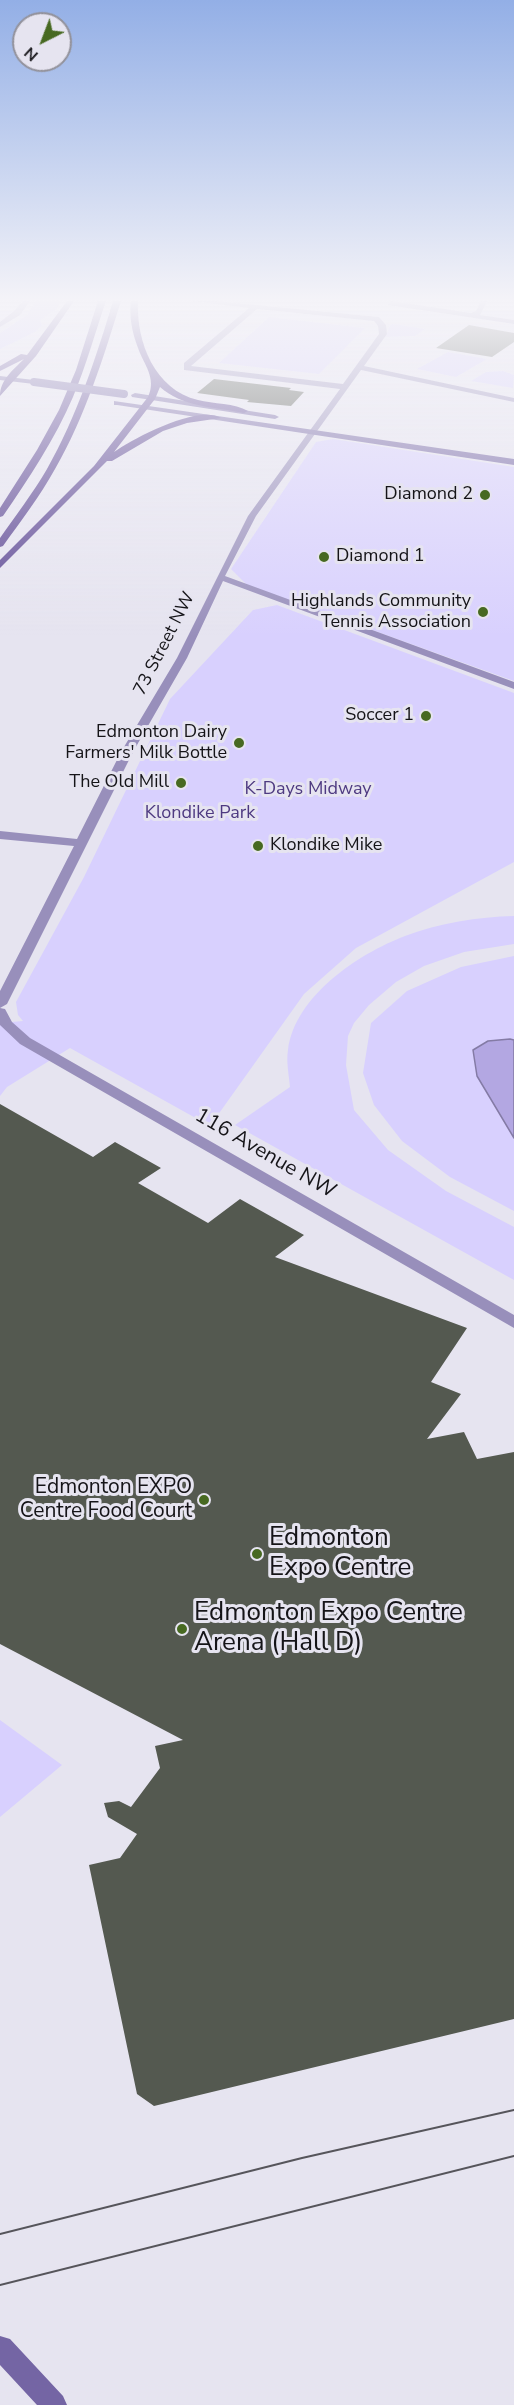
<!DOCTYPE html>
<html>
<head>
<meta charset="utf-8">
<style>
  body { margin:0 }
  #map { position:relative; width:514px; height:2405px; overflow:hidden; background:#e6e4f0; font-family:"Nunito Sans",sans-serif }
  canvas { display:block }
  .north { position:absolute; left:12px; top:12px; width:60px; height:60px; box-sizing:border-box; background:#e6e4f0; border:2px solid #92919a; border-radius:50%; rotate:222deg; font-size:16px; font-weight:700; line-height:24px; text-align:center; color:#151418 }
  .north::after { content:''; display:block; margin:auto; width:21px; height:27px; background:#476921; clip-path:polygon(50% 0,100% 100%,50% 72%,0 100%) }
</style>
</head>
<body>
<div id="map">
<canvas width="514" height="2405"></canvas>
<div class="north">N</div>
</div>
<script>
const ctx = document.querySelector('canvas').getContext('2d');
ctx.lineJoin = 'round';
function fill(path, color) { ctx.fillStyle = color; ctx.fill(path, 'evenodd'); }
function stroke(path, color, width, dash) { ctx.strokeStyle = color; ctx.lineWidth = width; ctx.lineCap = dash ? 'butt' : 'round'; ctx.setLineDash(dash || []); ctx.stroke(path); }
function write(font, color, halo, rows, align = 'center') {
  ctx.font = font + ' "Nunito Sans",sans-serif'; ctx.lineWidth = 6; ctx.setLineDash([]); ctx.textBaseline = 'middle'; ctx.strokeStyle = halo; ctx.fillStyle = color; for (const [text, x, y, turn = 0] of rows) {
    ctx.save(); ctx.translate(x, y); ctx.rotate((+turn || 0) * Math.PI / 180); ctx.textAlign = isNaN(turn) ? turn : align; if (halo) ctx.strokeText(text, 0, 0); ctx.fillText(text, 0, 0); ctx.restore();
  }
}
fill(new Path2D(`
  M36 301H60L57 309 40 320 42 325 35 332 0 349V333L27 315Z
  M269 317 365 328 319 374 219 363Z
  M395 324 425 329 415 336 385 337 390 325Z
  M448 352 487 359 456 377 417 369Z
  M503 371 514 375 513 388 471 381 486 372Z
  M333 439 514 467V681L247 585 231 569 316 442Z
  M277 605 514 693V862L356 948 304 994 210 1126 70 1048 7 1087 0 1096V1023L23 1021 18 1015 16 1002 84 877 170 699 253 610Z
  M514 916V944L464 952 424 966 396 982 369 1005 354 1023 348 1036 346 1065 354 1110 388 1150 446 1191 514 1227V1280L235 1125 290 1087C289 1075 286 1062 288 1050 295 996 358 954 405 936 439 923 478 917 514 916Z
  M514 956V1211L450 1177 402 1141 374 1105 363 1073 371 1023 407 991 461 967Z
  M0 1720 62 1765 0 1817Z`), '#d8d0fe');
const water = new Path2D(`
  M510 1039 514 1040V1138L477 1076 473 1050 488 1041Z`);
fill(water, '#b3a7e2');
stroke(water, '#847ba5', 1.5);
fill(new Path2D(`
  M469 325 514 333V342L492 357 436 348Z
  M214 379 291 388 289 390 304 392 291 406 247 402 249 400 197 393Z
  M0 1104 93 1157 115 1142 161 1168 138 1183 208 1223 240 1199 304 1235 275 1257 467 1328 431 1382 461 1394 427 1439 464 1432 477 1459 514 1452V2019L154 2106 137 2094 89 1865 120 1858 137 1834 108 1817 104 1803 119 1801 131 1807 160 1768 155 1746 183 1740 0 1644Z`), '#545950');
fill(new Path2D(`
  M23 301H30L20 315 0 327V322L14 311Z
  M193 301H214L379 317 386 325 387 334 364 366 514 398V402L361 370 256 516 225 576 514 682V689L223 581 187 658 133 752 7 1004 0 1008V991L74 846 0 839V831L77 839 121 752 177 658 248 516 340 389 184 370V363L249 308ZM257 309 374 321 378 326 379 334 343 384 191 366Z
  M391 301 471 313 476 311 481 301H487L480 315 514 320V324L388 305Z
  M0 1008 5 1009 12 1022 30 1038 514 1315V1328L20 1044 0 1025Z`), '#988fbb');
fill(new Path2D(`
  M0 376 34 380 38 382 34 384 0 380Z
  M135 393 275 415 279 417 275 419 132 397 131 395Z
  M114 401 514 459V465L117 405H114Z
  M0 2336 10 2339 63 2396 67 2405H37L0 2365Z`), '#7465a4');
fill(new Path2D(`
  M67 301H74L36 356 0 396C0 380 13 370 24 359L0 371V366L21 354 27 355Z
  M98 301H106C95 333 86 366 73 397 55 439 29 478 3 516L0 517V508L37 450 59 410 76 370Z
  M113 301H121C103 359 85 417 55 469 40 496 21 521 3 546L0 547V538C16 515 33 493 47 469 77 416 96 358 113 301Z
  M131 301H138C136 342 155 390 198 400 213 404 235 403 248 411L244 413C215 407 182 407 160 387L155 399 114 452C134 438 198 404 221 418L187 423 163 431 112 461H107L0 568V560L94 466 148 397C157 378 144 365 138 348 132 332 129 317 131 301Z`), '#5b4592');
stroke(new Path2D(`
  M0 2234 302 2158 514 2110
  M0 2285 514 2156`), '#56555b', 2);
stroke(new Path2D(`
  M34 382 124 394`), '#7465a4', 8);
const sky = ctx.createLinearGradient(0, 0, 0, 637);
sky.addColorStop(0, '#93afe6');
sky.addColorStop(0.47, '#f4f3f8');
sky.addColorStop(1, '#f4f3f800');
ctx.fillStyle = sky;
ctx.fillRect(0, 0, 514, 637);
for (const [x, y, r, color] of [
  [485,495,6,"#476921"],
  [324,557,6,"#476921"],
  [483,612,6,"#476921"],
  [426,716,6,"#476921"],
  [239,743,6,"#476921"],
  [181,783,6,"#476921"],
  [258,846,6,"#476921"],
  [204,1500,6,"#476921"],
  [257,1554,6,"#476921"],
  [182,1629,6,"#476921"]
]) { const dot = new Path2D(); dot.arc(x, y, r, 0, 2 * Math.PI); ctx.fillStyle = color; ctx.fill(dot); stroke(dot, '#e6e4f0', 2); }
write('18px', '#151418', '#e6e4f0', [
  ["Diamond 2",473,495],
  ["Diamond 1",336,557,"left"],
  ["Highlands Community",471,602],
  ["Tennis Association",471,623],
  ["Soccer 1",414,716],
  ["Edmonton Dairy",227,733],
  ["Farmers' Milk Bottle",227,754],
  ["The Old Mill",169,783],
  ["Klondike Mike",270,846,"left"]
], 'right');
write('18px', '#151418', '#e6e4f0', [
  ["73 Street NW",165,644,-63]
]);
write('18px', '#4e3a81', '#e6e4f0', [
  ["K-Days Midway",308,790],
  ["Klondike Park",200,814]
]);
write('21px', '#151418', '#e6e4f0', [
  ["116 Avenue NW",265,1154,30]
]);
write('21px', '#151418', '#e6e4f0', [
  ["Edmonton EXPO",192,1488],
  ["Centre Food Court",192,1512]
], 'right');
write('26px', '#151418', '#e6e4f0', [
  ["Edmonton",269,1539],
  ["Expo Centre",269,1569],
  ["Edmonton Expo Centre",194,1614],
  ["Arena (Hall D)",194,1644]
], 'left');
</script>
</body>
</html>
